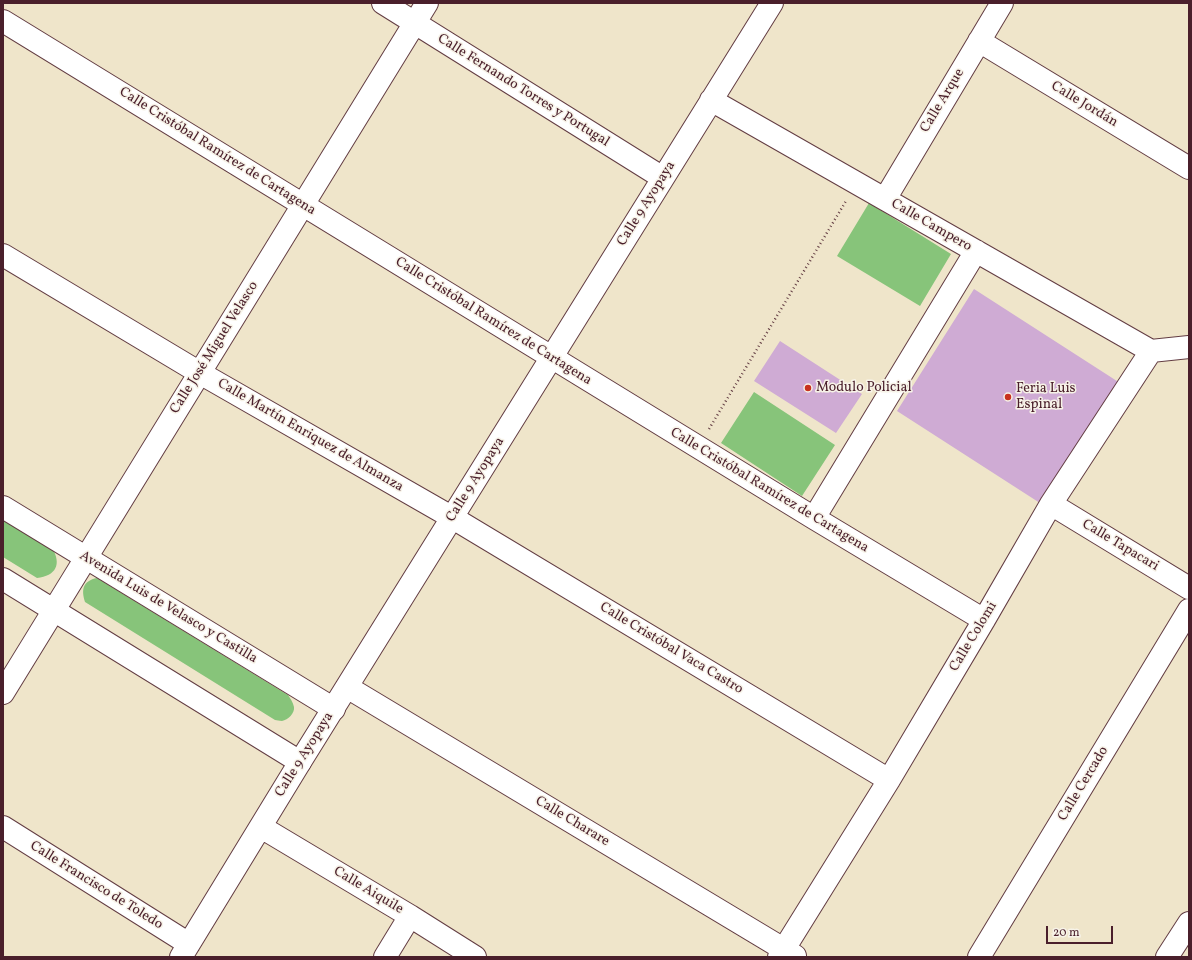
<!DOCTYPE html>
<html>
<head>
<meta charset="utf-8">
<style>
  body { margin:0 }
  #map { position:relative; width:1192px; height:960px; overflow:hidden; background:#efe5ca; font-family:Vollkorn,serif }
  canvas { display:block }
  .frame { position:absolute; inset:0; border:4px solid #4a1f2b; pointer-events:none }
  .scale { position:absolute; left:1046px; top:926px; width:67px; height:18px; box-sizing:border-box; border:2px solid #4a1f2b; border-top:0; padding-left:5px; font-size:12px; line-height:14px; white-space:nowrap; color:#4a1f2b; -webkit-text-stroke:3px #f7f3e8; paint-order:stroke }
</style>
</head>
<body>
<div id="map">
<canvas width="1192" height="960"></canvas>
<div class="frame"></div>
<div class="scale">20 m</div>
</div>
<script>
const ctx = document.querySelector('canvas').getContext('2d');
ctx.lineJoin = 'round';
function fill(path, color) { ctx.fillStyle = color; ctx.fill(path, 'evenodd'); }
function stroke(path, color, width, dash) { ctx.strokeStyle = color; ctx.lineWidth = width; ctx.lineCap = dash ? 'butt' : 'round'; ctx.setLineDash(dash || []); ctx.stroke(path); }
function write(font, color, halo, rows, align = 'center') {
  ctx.font = font + ' Vollkorn,serif'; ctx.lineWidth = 3; ctx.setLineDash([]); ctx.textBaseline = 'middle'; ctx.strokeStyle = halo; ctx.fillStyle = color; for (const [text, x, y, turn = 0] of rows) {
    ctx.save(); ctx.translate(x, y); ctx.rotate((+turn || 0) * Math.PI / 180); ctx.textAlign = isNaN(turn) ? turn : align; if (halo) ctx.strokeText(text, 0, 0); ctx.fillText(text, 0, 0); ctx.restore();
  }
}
fill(new Path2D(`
  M869 203 951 254 920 306 837 256Z
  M754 392 835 445 802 496 721 443Z
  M3 518 52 548C62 564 56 576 37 578L3 557Z
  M97 578 288 695C290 698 293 702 294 707 295 713 288 720 282 721 279 721 277 720 275 720L85 602C81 589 83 581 97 578Z`), '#87c47a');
fill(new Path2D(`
  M974 289 1120 383 1043 505 897 411Z
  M780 341 862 394 836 433 754 381Z`), '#cfabd4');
const minor = new Path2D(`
  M383 3 663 178
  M3 21 814 518 984 620
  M979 41 1189 168
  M711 100 1151 351
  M885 199 1002 3
  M3 255 200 373 453 518 889 780
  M1151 351 1189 347
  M1051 504 1189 588
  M814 518 976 251
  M347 687 795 956
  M3 693 427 3
  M3 827 189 944
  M261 827 410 916 475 957
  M181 957 300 762 772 3
  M385 957 410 916
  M779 957 889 780 984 620 1051 504 1151 351
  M979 957 1189 610
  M1167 957 1189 923`);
const tertiary = new Path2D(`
  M3 507 334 709
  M3 579 300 762`);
stroke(minor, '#633d43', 24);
stroke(tertiary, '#633d43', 24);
stroke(new Path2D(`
  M709 429 846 201`), '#633d43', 2.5, [1, 3]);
stroke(minor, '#fff', 22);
stroke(tertiary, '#fff', 22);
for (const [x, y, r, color] of [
  [808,388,4,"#c8321e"],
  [1008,397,4,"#c8321e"]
]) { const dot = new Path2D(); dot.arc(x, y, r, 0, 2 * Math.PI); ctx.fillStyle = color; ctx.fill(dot); stroke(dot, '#f7f3e8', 1.5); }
write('14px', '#4a1f2b', '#f7f3e8', [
  ["Calle Fernando Torres y Portugal",523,91,32],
  ["Calle Arque",943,101,-59],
  ["Calle Jordán",1084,105,31],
  ["Calle Cristóbal Ramírez de Cartagena",217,152,32],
  ["Calle 9 Ayopaya",647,204,-58],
  ["Calle Campero",931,226,30],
  ["Calle Cristóbal Ramírez de Cartagena",493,322,32],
  ["Calle José Miguel Velasco",215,348,-58],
  ["Calle Martín Enriquez de Almanza",310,436,30],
  ["Calle 9 Ayopaya",476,480,-58],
  ["Calle Cristóbal Ramírez de Cartagena",769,491,31],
  ["Calle Tapacari",1120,546,31],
  ["Avenida Luis de Velasco y Castilla",168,608,31],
  ["Calle Colomi",974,637,-59],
  ["Calle Cristóbal Vaca Castro",671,649,31],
  ["Calle 9 Ayopaya",305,755,-58],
  ["Calle Cercado",1084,784,-59],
  ["Calle Charare",572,822,31],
  ["Calle Francisco de Toledo",96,886,32],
  ["Calle Aiquile",368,891,31]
]);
write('14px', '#4a1f2b', '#f7f3e8', [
  ["Modulo Policial",816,388],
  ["Feria Luis",1016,389],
  ["Espinal",1016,405]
], 'left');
</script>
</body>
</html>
